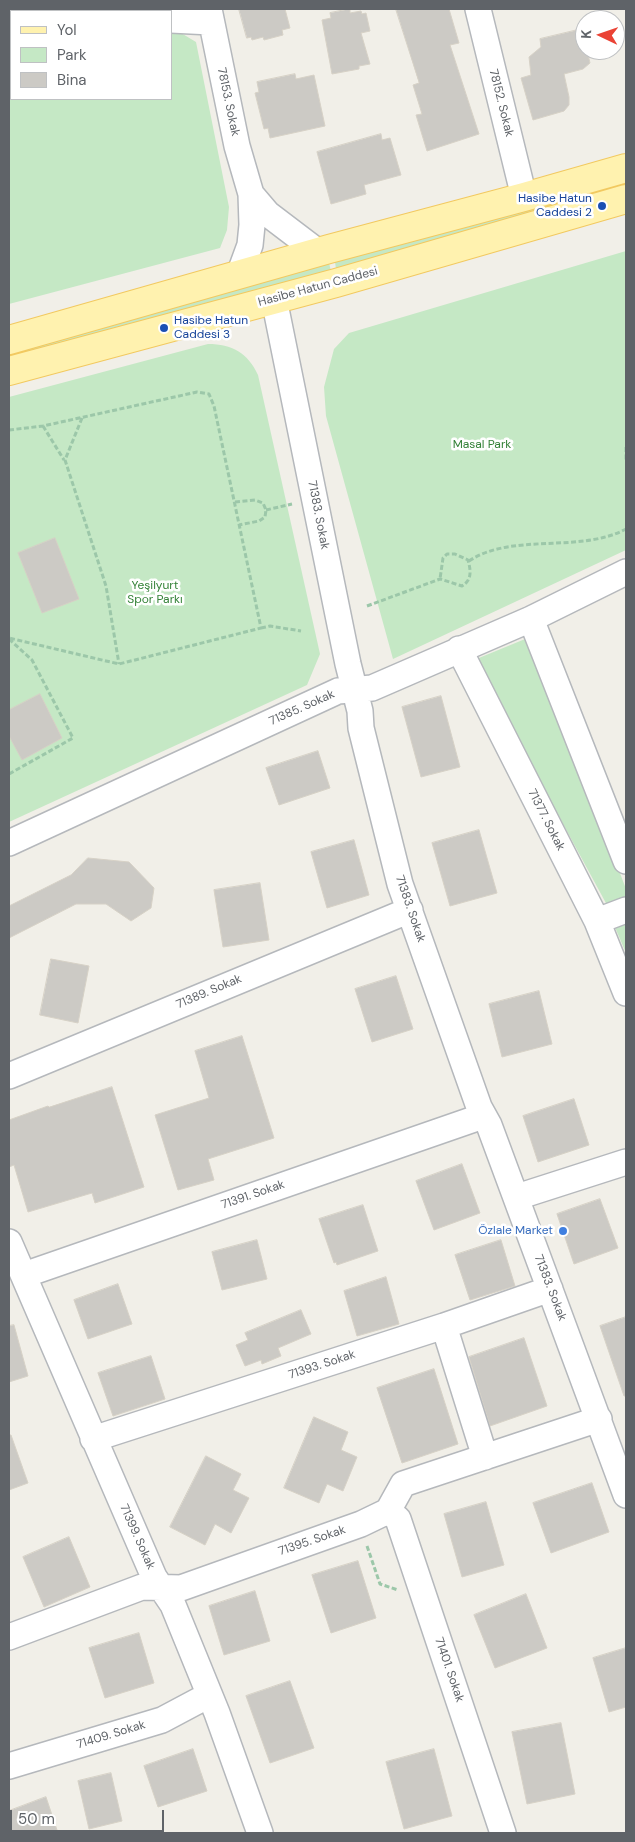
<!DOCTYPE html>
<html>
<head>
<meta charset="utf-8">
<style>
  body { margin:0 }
  #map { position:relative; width:635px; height:1842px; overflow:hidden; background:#f1efe8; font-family:"DM Sans",sans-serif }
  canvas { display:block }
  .frame { position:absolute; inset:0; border:10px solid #5f6368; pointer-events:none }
  .legend { position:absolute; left:10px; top:10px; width:162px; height:90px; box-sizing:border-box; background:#fff; border:1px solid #bfc1c3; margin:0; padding:6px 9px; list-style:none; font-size:15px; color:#5f6368 }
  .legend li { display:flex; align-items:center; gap:10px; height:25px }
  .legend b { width:25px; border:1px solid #bfc1c3 }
  .north { position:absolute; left:575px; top:10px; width:50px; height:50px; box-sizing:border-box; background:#fff; border:1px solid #bfc1c3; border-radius:50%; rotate:273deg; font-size:14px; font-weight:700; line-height:20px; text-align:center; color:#5f6368 }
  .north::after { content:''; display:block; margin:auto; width:18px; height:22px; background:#ea4335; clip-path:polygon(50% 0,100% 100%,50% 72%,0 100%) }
  .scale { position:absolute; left:10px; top:1810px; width:154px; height:22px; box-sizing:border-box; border:2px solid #5f6368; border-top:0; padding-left:6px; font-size:15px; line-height:18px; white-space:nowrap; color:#5f6368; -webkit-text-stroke:4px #fff; paint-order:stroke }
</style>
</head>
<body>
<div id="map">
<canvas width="635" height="1842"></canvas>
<div class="frame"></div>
<ul class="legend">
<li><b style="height:6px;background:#fff2af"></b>Yol</li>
<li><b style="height:14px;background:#c5e8c5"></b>Park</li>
<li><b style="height:14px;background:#cccac5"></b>Bina</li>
</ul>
<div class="north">K</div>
<div class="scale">50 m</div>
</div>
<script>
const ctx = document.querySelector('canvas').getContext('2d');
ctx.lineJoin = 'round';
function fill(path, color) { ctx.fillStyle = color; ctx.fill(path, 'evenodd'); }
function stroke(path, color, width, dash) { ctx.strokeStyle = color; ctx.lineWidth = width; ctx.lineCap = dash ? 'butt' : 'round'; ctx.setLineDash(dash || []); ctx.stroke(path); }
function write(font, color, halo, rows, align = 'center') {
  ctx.font = font + ' "DM Sans",sans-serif'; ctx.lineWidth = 5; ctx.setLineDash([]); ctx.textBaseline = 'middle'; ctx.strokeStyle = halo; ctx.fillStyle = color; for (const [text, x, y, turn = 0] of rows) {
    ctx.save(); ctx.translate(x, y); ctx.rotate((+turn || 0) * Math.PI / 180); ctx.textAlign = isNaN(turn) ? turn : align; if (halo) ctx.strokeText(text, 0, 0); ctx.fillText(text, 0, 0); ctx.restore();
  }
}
fill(new Path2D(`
  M9 20H11V99H171V32L181 33 196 42 229 207 227 230 220 248 9 304Z
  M626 180V186L336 269 335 262Z
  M626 251V550L393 659 326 416 324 387 334 349 349 333Z
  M329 263 331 271 9 360V353Z
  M208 344C232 344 248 353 258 375L320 654 307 685 9 822V397Z
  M530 637 626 889V898L607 905 474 660Z
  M626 920V953L614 925Z`), '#c5e8c5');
const building = new Path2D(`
  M239 9H285L290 28 282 30 283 35 264 40 263 37 252 40 251 37 247 38Z
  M350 9V13L361 11 362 14 366 13 370 31 361 33 370 64 359 66V69L332 74 322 20 331 18 330 13Z
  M396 9H449L459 43 450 45 479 134 427 151 416 115 422 114 413 85 419 83Z
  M582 29 585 50H587L590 63 583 69 564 74 569 97V105L564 111 533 120 521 78 531 75 529 57 541 47 540 39Z
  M295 74 296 79 314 75 325 126 270 138 268 128 264 129 255 93 259 92 257 82Z
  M381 134 382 140 390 138 401 175 364 185 366 194 331 204 317 152Z
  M55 538 79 599 42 613 18 553Z
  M40 694 62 738 22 760 9 736V710Z
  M441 696 460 767 421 777 402 707Z
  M318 751 330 788 279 805 266 768Z
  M479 830 497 893 450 906 432 843Z
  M354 840 369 895 327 908 311 852Z
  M88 858 129 862 154 888 151 908 131 921 106 904H76L9 938V906L71 875Z
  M260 883 269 940 223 947 214 890Z
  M51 959 89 966 78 1023 40 1015Z
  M396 976 413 1029 372 1042 355 989Z
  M539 991 552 1044 502 1057 489 1004Z
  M242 1036 274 1138 208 1159 214 1180 178 1190 155 1115 209 1098 195 1051Z
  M112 1087 144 1187 95 1203 92 1193 28 1212 14 1165 9 1167V1120L48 1106 49 1107Z
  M574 1099 589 1145 538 1162 523 1116Z
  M462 1164 480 1213 434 1230 416 1181Z
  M600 1199 618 1248 574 1264 557 1214Z
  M363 1205 378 1251 337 1265 336 1262 334 1263 319 1219Z
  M257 1240 267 1279 222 1290 212 1252Z
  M501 1240 515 1286 470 1300 455 1255Z
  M386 1277 399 1324 357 1336 344 1291Z
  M118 1284 132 1324 88 1339 74 1300Z
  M301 1310 311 1334 278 1348 281 1356 262 1364 261 1360 245 1366 236 1345 248 1340 245 1333Z
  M626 1317V1396H624L600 1326Z
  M14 1325 28 1376 9 1382V1326Z
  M524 1338 547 1406 490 1426 469 1357Z
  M151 1356 165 1399 113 1416 98 1373Z
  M434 1369 458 1444 402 1463 377 1388Z
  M314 1417 348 1432 341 1450 357 1457 343 1491 327 1484 319 1503 284 1488Z
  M9 1435H11L28 1483 9 1490Z
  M206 1456 241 1474 233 1490 249 1498 231 1533 215 1524 205 1545 170 1527Z
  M592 1483 609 1532 551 1553 533 1503Z
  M486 1502 504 1565 462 1577 444 1514Z
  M69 1537 90 1587 44 1607 23 1557Z
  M358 1561 376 1618 331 1633 312 1575Z
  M255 1591 270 1641 224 1655 209 1606Z
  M526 1594 547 1648 495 1668 474 1615Z
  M139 1633 154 1683 105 1698 89 1648Z
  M626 1648V1707L609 1712 593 1658Z
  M290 1681 314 1748 270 1763 246 1696Z
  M561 1723 575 1794 527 1804 512 1732Z
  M193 1749 207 1791 158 1807 144 1766Z
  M434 1749 452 1816 404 1829 386 1762Z
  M111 1773 122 1821 89 1829 78 1781Z
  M46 1797 58 1833H9V1811Z`);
fill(building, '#cccac5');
stroke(building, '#d6d1c6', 1);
const minor = new Path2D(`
  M11 9 46 11
  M209 9 237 146 251 194 252 225 250 245 239 275
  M478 9 524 197
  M171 20 211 22
  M251 194 268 214 318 252
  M274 299 348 664 360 711 361 728 400 884 479 1107 489 1125 626 1495
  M531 619 626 861
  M459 649 597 921 626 993
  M9 843 338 691 372 688 531 619 626 572
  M597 921 626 910
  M9 1076 410 910
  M517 1197 626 1162
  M9 1242 154 1577 173 1605 217 1713 260 1833
  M24 1275 483 1116
  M444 1326 485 1457
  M93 1439 444 1326 550 1289
  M388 1511 398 1519 503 1833
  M9 1637 142 1587 181 1588 361 1524 388 1511 403 1484 599 1419
  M9 1766 162 1720 209 1695`);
const major = new Path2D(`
  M9 340 329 249 524 197 626 168
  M9 371 336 283 626 199`);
stroke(minor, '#b5b8bc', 28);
stroke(major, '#f2c960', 30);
stroke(new Path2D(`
  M82 418 65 460 106 586 119 664
  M43 426 64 460
  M9 430 43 426 197 392 209 394 214 406 261 628 119 664 9 638
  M626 447V461
  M235 502 255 500 263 503 266 510 265 517 259 521 239 525
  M266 510 292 504
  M469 561C513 532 579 554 626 529
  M367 606 440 579 462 586C472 580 471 571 468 560L455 554H447L443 558 440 579
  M261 628 270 626 301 631
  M9 639 32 660 73 738 9 774
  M367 1546 380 1584 398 1590`), '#9cc7a9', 3, [5, 2.5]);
stroke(minor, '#fff', 25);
stroke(major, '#fff2af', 28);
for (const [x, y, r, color] of [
  [602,206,5,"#1a4fb4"],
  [164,328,5,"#1a4fb4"],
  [563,1231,5,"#3f7fe0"]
]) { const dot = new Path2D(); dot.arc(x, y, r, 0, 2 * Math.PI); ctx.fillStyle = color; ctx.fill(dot); stroke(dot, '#fff', 2); }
write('12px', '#5f6368', '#fff', [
  ["78153. Sokak",228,102,78],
  ["78152. Sokak",501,103,76],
  ["Hasibe Hatun Caddesi",318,287,-15],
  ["71383. Sokak",318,515,79],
  ["71385. Sokak",302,708,-24],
  ["71377. Sokak",546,820,63],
  ["71383. Sokak",410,909,71],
  ["71389. Sokak",209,992,-23],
  ["71391. Sokak",253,1195,-19],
  ["71383. Sokak",550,1288,69],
  ["71393. Sokak",322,1365,-18],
  ["71399. Sokak",137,1537,66],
  ["71395. Sokak",312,1541,-19],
  ["71401. Sokak",449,1670,71],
  ["71409. Sokak",111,1735,-17]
]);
write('12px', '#164399', '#fff', [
  ["Hasibe Hatun",592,199],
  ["Caddesi 2",592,213],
  ["Hasibe Hatun",174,321,"left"],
  ["Caddesi 3",174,335,"left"]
], 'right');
write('12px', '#348238', '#fff', [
  ["Masal Park",482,445],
  ["Yeşilyurt",155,586],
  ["Spor Parkı",155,600]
]);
write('12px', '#366cbe', '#fff', [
  ["Özlale Market",553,1231]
], 'right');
</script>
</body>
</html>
